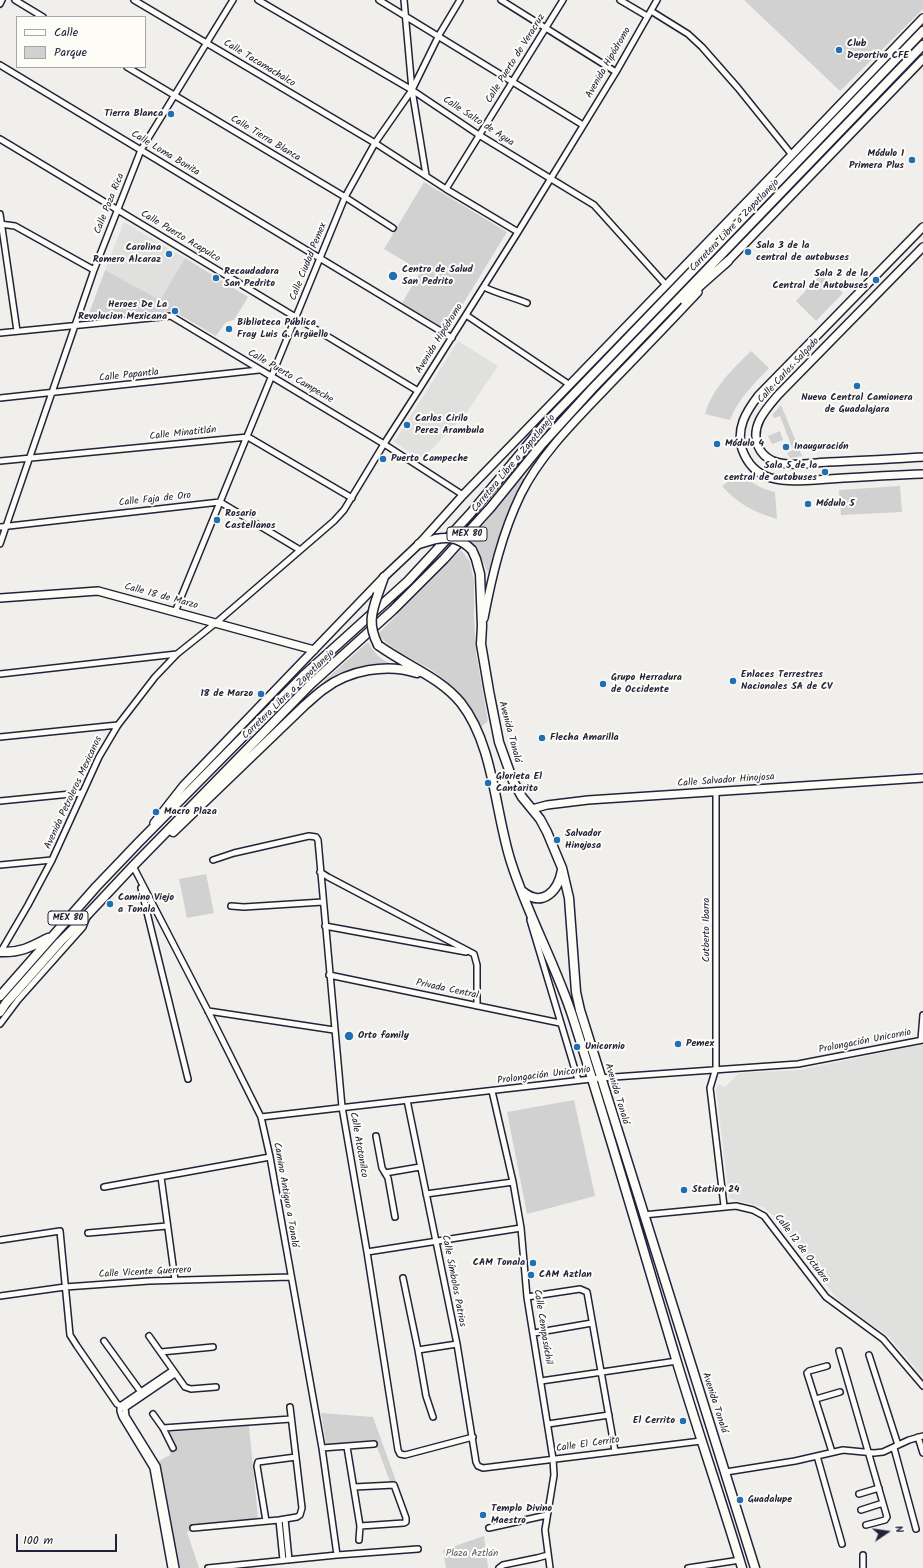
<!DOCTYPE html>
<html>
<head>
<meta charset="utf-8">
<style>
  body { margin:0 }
  #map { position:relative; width:923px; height:1568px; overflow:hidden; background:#f0efec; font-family:Kalam,sans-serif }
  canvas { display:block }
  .legend { position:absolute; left:16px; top:16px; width:130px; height:52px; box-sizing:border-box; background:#fdfcf7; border:1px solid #a5a5ac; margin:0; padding:5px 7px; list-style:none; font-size:12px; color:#22223b }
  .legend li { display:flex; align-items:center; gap:8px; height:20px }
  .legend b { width:20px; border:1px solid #a5a5ac }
  .north { position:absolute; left:867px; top:1512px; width:40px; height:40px; -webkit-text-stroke:3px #fdfcf7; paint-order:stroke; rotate:77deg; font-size:11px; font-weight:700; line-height:16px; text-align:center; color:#22223b }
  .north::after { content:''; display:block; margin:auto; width:14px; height:18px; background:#22223b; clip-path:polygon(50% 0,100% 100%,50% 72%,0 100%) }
  .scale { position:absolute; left:16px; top:1534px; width:101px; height:18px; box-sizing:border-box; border:2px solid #22223b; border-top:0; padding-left:5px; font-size:12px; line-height:14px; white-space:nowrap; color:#22223b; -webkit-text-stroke:3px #fdfcf7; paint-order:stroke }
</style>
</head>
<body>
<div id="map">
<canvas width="923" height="1568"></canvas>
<ul class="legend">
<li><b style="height:5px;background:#fdfcf7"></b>Calle</li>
<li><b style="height:11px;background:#d2d1d1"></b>Parque</li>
</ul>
<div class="north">N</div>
<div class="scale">100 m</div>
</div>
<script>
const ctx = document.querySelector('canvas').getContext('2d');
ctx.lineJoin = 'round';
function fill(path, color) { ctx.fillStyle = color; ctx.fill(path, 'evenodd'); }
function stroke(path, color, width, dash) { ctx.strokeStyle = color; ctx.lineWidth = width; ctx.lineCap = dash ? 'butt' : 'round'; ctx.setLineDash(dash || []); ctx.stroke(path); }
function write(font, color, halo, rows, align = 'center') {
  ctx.font = font + ' Kalam,sans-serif'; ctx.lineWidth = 4; ctx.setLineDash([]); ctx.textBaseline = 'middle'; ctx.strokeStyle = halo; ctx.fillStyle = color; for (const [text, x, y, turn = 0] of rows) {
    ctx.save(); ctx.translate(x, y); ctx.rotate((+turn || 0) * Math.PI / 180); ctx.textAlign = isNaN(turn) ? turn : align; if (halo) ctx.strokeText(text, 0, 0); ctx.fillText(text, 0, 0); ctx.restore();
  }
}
fill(new Path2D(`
  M124 222 185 258 160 300 105 270Z
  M458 341 498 366 465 415 421 460 394 442Z
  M923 1044V1377L888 1336 838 1300 773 1215 762 1207 729 1198 716 1088 719 1084 725 1087 739 1073 800 1070Z`), '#e0e0df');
fill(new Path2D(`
  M744 0H923V9L840 91Z
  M424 182 507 232 447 330 402 303 421 271 384 249Z
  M185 258 248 297 234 320 226 322 216 336 173 311 87 319 105 270 160 300Z
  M821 274 828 282 830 280 843 293 816 321 796 301Z
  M751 351 769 368C753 385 738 399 730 420L705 414C713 387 732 370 751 351Z
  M781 405 802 456 790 458 787 453 793 450 780 416 774 418 772 415Z
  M780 431 783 440 772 444 768 436Z
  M741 472C751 483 761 489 775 492L777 519C754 512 738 504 722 486Z
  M522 477 525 480C508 509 498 540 488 573L477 548 470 541Z
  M900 486 902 512 841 515 839 490Z
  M461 550 470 562 474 581V616L476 653 488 721 481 727C470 709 458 691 441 677 422 661 394 654 378 634Z
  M368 642C374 653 380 659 391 664 363 667 350 669 326 684L324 681Z
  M206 874 214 913 187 918 179 879Z
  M574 1100 595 1196 527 1214 507 1112Z
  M321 1413 373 1417 396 1481 390 1482 376 1444 371 1441 326 1445Z
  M249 1426 258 1518 187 1532 199 1568H180L157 1462 170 1455 168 1432Z
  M484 1536 488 1568H446L443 1550Z`), '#d2d1d1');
const minor = new Path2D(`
  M15 0 43 17
  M134 0 375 143 446 189 518 232
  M258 0 412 90 479 135 594 205 666 285
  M379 0 583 125
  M404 0 412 90 426 175
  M501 0 616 72
  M620 0 647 16
  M0 4 2 0
  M651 11 688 34 702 47 738 88 792 155
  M0 65 452 338
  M127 67 345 197 393 228
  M0 139 418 391
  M446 189 563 0
  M0 214 17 331
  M0 224 15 226 94 270
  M484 287C498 294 513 297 527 303
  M466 315 570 385
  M0 333 171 316 384 444 463 495
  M0 398 259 370
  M0 461 248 437 352 498
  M0 527 220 502 300 550
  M0 544 94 270 141 150 233 0
  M175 612 345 197 375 143 412 90 439 35 460 0
  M0 674 177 654
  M0 737 118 725
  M716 792V1068L710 1088 724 1206
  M0 801 81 793
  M213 860 234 853 309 836 316 837 318 840 342 1107 367 1252 398 1450 400 1454 405 1455 473 1437
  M0 865 52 860
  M133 866 208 1011 261 1117 270 1157 322 1448 337 1555
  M320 872 328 877 474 954 477 965V1006
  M141 888 188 1079
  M231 906 244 907 323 902
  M530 920 578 1080
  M325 926 466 952
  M0 953 28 905 52 860 99 757 118 725 155 677 177 654 217 622 334 521 344 510 384 444 418 391 518 232 616 72 657 0
  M329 975 560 1023
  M208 1011 334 1030
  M0 1024 18 1000 83 927 87 917
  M921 1040 923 1015
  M492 1091 513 1182 521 1228 527 1297 553 1459 554 1475 545 1530 550 1568
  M407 1100 457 1344 476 1462 478 1466 483 1468 701 1441
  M261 1117 600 1078 798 1064 923 1040
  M376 1136 382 1168 388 1178 395 1217
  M385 1173 420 1167
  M161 1177 175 1280
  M104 1187 270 1157
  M426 1194 513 1182
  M643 1215 736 1206 753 1210 764 1216 826 1297 883 1339 923 1386
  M88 1233 167 1226
  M0 1240 60 1231 70 1335 77 1346 117 1404 125 1408
  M367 1252 521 1228
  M403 1278 418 1350 426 1396 433 1417
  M0 1296 65 1287 149 1281 291 1277
  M527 1297 580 1289 587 1292 615 1451
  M534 1333 592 1323
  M149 1336 185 1387 191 1389 216 1387
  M104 1341 143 1395
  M418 1350 457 1344
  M839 1351 887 1517 885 1520 866 1525
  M161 1352 213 1347
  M869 1355 898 1445
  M827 1366 809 1371 807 1373 832 1452
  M541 1381 677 1361
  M816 1399 840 1392
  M125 1408 126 1416 157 1466 176 1568
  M125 1408 175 1374
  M153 1414 163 1428 173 1448
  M548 1424 609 1415
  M163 1428 291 1419
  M918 1437 923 1453
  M347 1447 360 1526 359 1540
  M322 1448 374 1444
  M894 1448 916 1529
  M817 1456 842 1544
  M726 1472 795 1461 843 1450 874 1453 883 1452 909 1440 923 1436
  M354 1487 394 1485 406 1518V1522L404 1523 360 1526
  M859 1494 879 1488
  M861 1510 883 1503
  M285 1519 289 1560
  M279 1520 283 1560
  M266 1521 257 1466 258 1462 296 1457
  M193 1528 279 1520 297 1517 300 1515 302 1508 290 1407
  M489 1528 547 1515
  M863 1555V1568
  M171 1568 153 1468 122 1417 120 1411V1406L173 1370
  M208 1568 337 1555 418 1549
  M499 1568 503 1565 537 1558 548 1555
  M688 1568 740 1560`);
const tertiary = new Path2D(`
  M923 227 758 396C746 412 736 428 742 449 747 463 757 474 771 478 789 483 811 480 829 479 860 477 892 475 923 474
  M923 247 778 395C766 409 750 426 758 446 761 453 766 458 773 461 789 467 811 463 828 462 860 461 891 459 923 457
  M0 598 98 591 314 650
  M532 809 547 805 588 800 923 778`);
const secondary = new Path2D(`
  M725 264 923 59
  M484 618C492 576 502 533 521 494 542 452 578 418 610 384 640 353 669 323 698 292
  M154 823 183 786 384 577 419 544 463 495 763 185 923 18`);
const primary = new Path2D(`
  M684 300 728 261
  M419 544 436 539
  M472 550 476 559 480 574 482 626 481 644 489 691 499 742 513 781 522 797 540 819 547 832 562 868 569 898 576 992 580 1010 755 1568
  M378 594 384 577
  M378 645C405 665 440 677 461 703 494 745 495 813 511 862 528 916 556 965 573 1018 609 1131 642 1246 676 1359 697 1429 721 1498 742 1568
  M173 832 305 705C311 700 317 694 324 689 349 670 387 663 417 673
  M522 891C542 908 558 892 562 870
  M0 952C20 953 31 947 48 938
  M0 996 96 887 139 842 303 676 408 581 470 514 546 423 923 31
  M0 1012 6 1003 60 942 88 914 133 866 311 684 393 610 444 559 491 507 542 444 592 389 923 45`);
stroke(minor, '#22223b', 8);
stroke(tertiary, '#22223b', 10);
stroke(secondary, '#22223b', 10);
stroke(primary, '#22223b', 11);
stroke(minor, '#fdfcf7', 5);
stroke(tertiary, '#fdfcf7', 7);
stroke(secondary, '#fdfcf7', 7);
stroke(primary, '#fdfcf7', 8);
const primaryBridge = new Path2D(`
  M436 539C451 536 461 539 472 550
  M378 594C371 614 368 625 378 645`);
stroke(primaryBridge, '#22223b', 11, []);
stroke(primaryBridge, '#fdfcf7', 8);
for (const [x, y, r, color] of [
  [839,50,4,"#1f6fb2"],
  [171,114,4,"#1f6fb2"],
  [912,160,4,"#1f6fb2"],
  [748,252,4,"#1f6fb2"],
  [169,254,4,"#1f6fb2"],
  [393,276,5,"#1f6fb2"],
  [216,278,4,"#1f6fb2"],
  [876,280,4,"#1f6fb2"],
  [175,311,4,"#1f6fb2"],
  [229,329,4,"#1f6fb2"],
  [857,386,4,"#1f6fb2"],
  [407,425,4,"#1f6fb2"],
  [717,444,4,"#1f6fb2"],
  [786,447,4,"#1f6fb2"],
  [383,459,4,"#1f6fb2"],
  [825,472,4,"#1f6fb2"],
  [808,504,4,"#1f6fb2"],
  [217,520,4,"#1f6fb2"],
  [733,681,4,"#1f6fb2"],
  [603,684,4,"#1f6fb2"],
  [261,694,4,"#1f6fb2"],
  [542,738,4,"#1f6fb2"],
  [488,783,4,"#1f6fb2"],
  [156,812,4,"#1f6fb2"],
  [557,840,4,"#1f6fb2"],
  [110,904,4,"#1f6fb2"],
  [349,1036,5,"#1f6fb2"],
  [678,1044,4,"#1f6fb2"],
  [577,1047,4,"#1f6fb2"],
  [684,1190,4,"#1f6fb2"],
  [533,1263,4,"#1f6fb2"],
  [531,1275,4,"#1f6fb2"],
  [683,1421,4,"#1f6fb2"],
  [740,1500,4,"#1f6fb2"],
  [483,1515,4,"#1f6fb2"]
]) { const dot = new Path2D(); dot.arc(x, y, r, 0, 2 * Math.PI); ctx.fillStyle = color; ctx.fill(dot); stroke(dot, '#fdfcf7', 1.5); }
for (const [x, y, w] of [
  [467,534,40],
  [68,918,40]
]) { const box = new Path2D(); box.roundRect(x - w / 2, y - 7, w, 14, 3); ctx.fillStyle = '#fdfcf7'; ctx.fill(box); stroke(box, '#22223b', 1); }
write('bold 9px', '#22223b', null, [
  ["MEX 80",467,534],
  ["MEX 80",68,918]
]);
write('bold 10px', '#22223b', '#fdfcf7', [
  ["Club",847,44],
  ["Deportivo CFE",847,56],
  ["Tierra Blanca",163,114,"right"],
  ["Módulo 1",904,154,"right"],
  ["Primera Plus",904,166,"right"],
  ["Sala 3 de la",756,246],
  ["central de autobuses",756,258],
  ["Carolina",161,248,"right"],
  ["Romero Alcaraz",161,260,"right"],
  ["Centro de Salud",402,270],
  ["San Pedrito",402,282],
  ["Recaudadora",224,272],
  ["San Pedrito",224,284],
  ["Sala 2 de la",868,274,"right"],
  ["Central de Autobuses",868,286,"right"],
  ["Heroes De La",167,305,"right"],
  ["Revolucion Mexicana",167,317,"right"],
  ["Biblioteca Pública",237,323],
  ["Fray Luis G. Argüello",237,335],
  ["Nueva Central Camionera",857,398,"center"],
  ["de Guadalajara",857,410,"center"],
  ["Carlos Cirilo",415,419],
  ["Perez Arambula",415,431],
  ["Módulo 4",725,444],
  ["Inauguración",794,447],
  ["Puerto Campeche",391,459],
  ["Sala 5 de la",817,466,"right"],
  ["central de autobuses",817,478,"right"],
  ["Módulo 5",816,504],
  ["Rosario",225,514],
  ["Castellanos",225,526],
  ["Enlaces Terrestres",741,675],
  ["Nacionales SA de CV",741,687],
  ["Grupo Herradura",611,678],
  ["de Occidente",611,690],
  ["18 de Marzo",253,694,"right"],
  ["Flecha Amarilla",550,738],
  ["Glorieta El",496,777],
  ["Cantarito",496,789],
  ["Macro Plaza",164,812],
  ["Salvador",565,834],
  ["Hinojosa",565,846],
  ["Camino Viejo",118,898],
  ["a Tonala",118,910],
  ["Orto family",358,1036],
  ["Pemex",686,1044],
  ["Unicornio",585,1047],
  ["Station 24",692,1190],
  ["CAM Tonala",525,1263,"right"],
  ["CAM Aztlan",539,1275],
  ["El Cerrito",675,1421,"right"],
  ["Guadalupe",748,1500],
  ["Templo Divino",491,1509],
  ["Maestro",491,1521]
], 'left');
write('10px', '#22223b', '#fdfcf7', [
  ["Calle Puerto de Veracruz",516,59,-58],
  ["Avenida Hipódromo",609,63,-60],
  ["Calle Tacamachalco",259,64,31],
  ["Calle Salto de Agua",478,122,33],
  ["Calle Tierra Blanca",265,139,31],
  ["Calle Loma Bonita",165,154,31],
  ["Calle Poza Rica",110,204,-68],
  ["Carretera Libre a Zapotlanejo",735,226,-46],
  ["Calle Puerto Acapulco",180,237,31],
  ["Calle Ciudad Pemex",309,262,-68],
  ["Avenida Hipódromo",440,339,-58],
  ["Calle Carlos Salgado",789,371,-47],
  ["Calle Papantla",129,376,-6],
  ["Calle Puerto Campeche",290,377,30],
  ["Calle Minatitlán",183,434,-6],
  ["Carretera Libre a Zapotlanejo",514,464,-50],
  ["Calle Faja de Oro",155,500,-6],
  ["Calle 18 de Marzo",161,597,15],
  ["Carretera Libre a Zapotlanejo",289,695,-44],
  ["Avenida Tonalá",509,732,75],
  ["Calle Salvador Hinojosa",726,781,-4],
  ["Avenida Petroleros Mexicanos",74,793,-65],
  ["Cutberto Ibarra",707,930,-90],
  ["Privada Central",447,990,12],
  ["Prolongación Unicornio",865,1042,-11],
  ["Prolongación Unicornio",544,1076,-7],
  ["Avenida Tonalá",616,1094,73],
  ["Calle Atotonilco",358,1145,80],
  ["Camino Antiguo a Tonalá",285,1195,80],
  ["Calle 12 de Octubre",801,1249,53],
  ["Calle Vicente Guerrero",145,1273,-3],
  ["Calle Símbolos Patrios",453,1281,79],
  ["Calle Cempasúchil",542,1327,81],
  ["Avenida Tonalá",714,1403,72],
  ["Calle El Cerrito",588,1445,-8]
]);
write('10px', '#575768', '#fdfcf7', [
  ["Plaza Aztlán",472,1554]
]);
</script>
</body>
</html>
